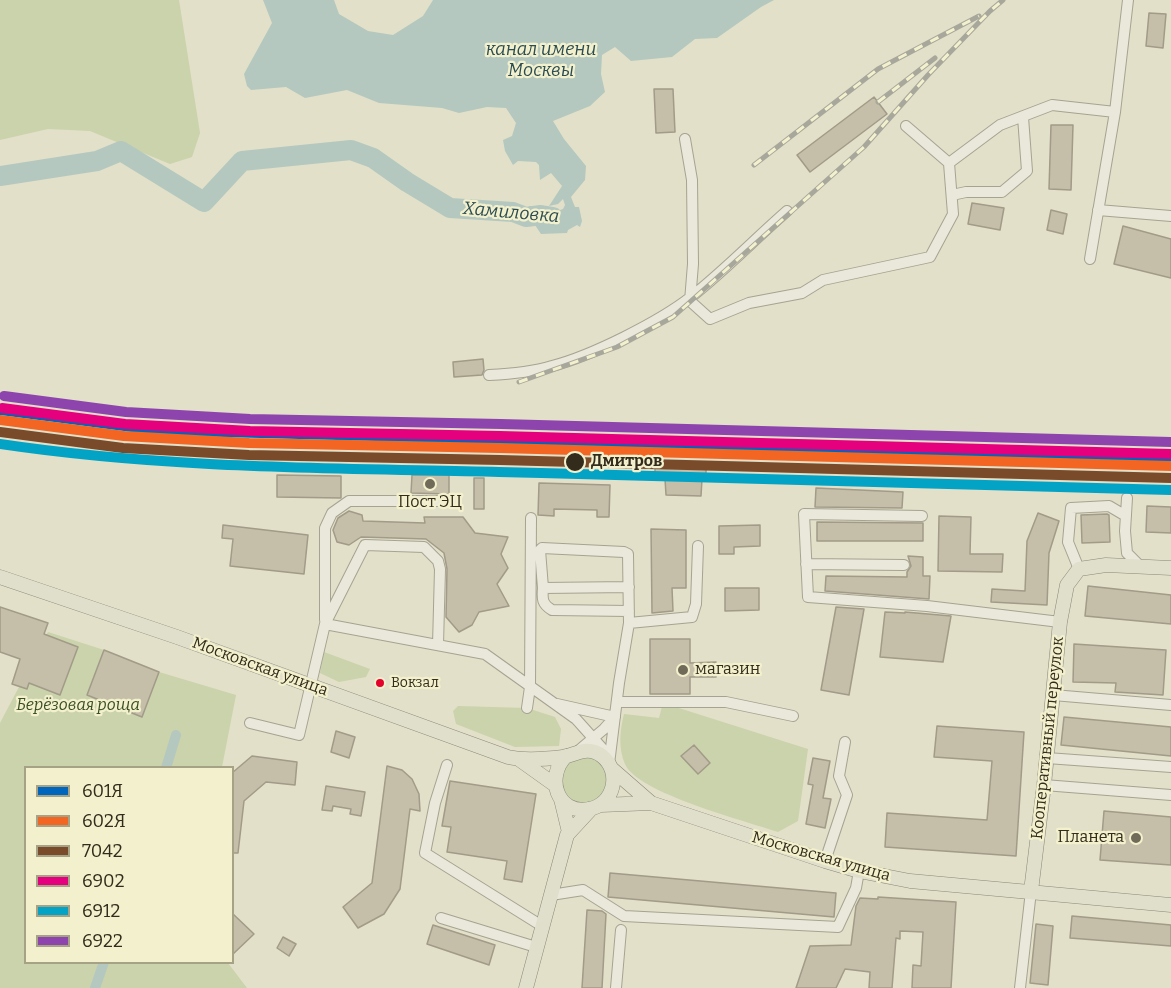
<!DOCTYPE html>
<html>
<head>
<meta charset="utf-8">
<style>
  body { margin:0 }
  #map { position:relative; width:1171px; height:988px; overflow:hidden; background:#e2e0c8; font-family:Bitter,serif }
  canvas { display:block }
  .legend { position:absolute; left:24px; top:766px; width:210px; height:198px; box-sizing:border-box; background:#f3f1cd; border:2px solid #a6a286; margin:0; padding:8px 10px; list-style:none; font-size:18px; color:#332c1c }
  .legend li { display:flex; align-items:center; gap:12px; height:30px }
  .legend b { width:30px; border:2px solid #a6a286 }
</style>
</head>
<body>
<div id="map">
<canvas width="1171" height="988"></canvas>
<ul class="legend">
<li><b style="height:8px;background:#0065bd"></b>601Я</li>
<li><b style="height:8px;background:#f26522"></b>602Я</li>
<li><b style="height:8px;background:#7a4b2a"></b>7042</li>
<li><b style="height:8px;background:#e5007d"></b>6902</li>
<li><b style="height:8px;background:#03a3c5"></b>6912</li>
<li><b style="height:8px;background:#8e44ad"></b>6922</li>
</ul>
</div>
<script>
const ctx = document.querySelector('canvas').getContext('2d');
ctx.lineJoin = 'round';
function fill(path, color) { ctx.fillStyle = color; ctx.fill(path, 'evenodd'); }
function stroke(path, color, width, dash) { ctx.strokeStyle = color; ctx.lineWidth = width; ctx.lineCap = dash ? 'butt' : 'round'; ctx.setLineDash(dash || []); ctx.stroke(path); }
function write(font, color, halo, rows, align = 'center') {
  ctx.font = font + ' Bitter,serif'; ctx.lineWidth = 4.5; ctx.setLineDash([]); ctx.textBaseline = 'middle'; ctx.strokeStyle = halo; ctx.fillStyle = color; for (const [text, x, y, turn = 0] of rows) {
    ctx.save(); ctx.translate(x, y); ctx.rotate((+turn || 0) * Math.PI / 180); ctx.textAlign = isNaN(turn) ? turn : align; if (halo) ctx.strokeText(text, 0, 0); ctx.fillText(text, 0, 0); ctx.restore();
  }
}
fill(new Path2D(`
  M0 0H179L200 133 192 157 170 164 90 131 48 129 0 140Z
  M48 632 104 650 159 672 236 695 222 767 26 768V962L228 963 247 988H0V723Z
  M324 652 370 669 366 677 339 682 320 673Z
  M663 703 808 749 798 821 778 832C746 821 637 793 625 764 618 748 620 730 624 714L659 718Z
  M458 706 527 708 555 717 561 729 559 746 515 747 456 724 453 711Z
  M596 756 610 773 606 795 587 806 566 799 558 779 567 760Z`), '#cad3ab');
fill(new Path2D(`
  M263 0H334L339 14 368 31 393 35 423 16 433 0H774L761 7 717 38 695 39 672 57 631 61 615 47 602 55 601 74 605 92 590 106 553 121 564 139 586 166 585 180 571 197 575 207H579L582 221 580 227 577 225 568 230 567 233 541 234 531 219 526 217 529 206 541 207 554 212 563 209 565 205 563 199 558 204 549 206 562 186 551 173 540 180 539 165 536 162 518 161 513 165 505 151 503 140 512 136 516 123 506 108 487 107 459 113 442 108 379 103 347 90 305 98 286 87 251 90 247 86 244 74 272 23Z`), '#b4c8bf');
stroke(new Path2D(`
  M166 768 176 735
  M95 988 104 962`), '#b4c8bf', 10);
stroke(new Path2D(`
  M0 176 97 161 121 151 204 202 242 161 351 150 373 158 407 182 450 208 513 212 526 217 541 215 553 217`), '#b4c8bf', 20);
const building = new Path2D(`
  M1149 13 1166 14 1163 48 1146 46Z
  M654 89H673L675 132 656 133Z
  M874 97 887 114 810 172 797 155Z
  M1051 125H1073L1071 190 1049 189Z
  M972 203 1004 208 1000 230 968 224Z
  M1051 210 1067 214 1063 234 1047 230Z
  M1123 226 1171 239V278L1114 264Z
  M483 359 484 370 482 375 454 377 453 362Z
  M655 468H706V480L702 479 701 496 666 495 665 479H655Z
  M277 475 341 476V498L277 497Z
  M412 475H449V494L411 493Z
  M474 478H484V509H474Z
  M539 483 610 485 609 517H597V510L554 509V516L538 515Z
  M816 488 903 492 902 508 815 507Z
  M1147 506 1171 507V533L1146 532Z
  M349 511 362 515 363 521 425 523 424 517H463L475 533 508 537 501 554 508 568 497 584 509 606 479 612 472 625 459 632 446 617 447 569 444 553 426 539 361 537 349 545 337 542 333 530 338 518Z
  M1038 513 1059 521 1049 553 1047 605 991 602 992 589 1025 591 1027 541Z
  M1107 514 1109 515 1110 542 1082 543 1081 515Z
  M939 516 971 517 970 554H1003L1002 572 938 571Z
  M817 522 923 523V541H817Z
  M223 525 308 535 304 574 230 566 233 539 222 538Z
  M760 525V546L734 547V554H719V526Z
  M651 529 686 530V588H672L673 611 652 613Z
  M908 556 923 557V576H930L929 599 825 591 826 576 907 577V572L911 566Z
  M1088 586 1171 595V624L1085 616Z
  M725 588H759V610L725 611Z
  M0 607 48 623 44 634 78 647 60 695 29 683 27 689 12 684 20 659 0 652Z
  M836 607 864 609 849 695 821 690Z
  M885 612 905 613V612L951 616 943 662 880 657Z
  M650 639H690V663L716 662V677H690V694H650Z
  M1074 644 1166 650 1163 695 1115 692 1116 683 1073 682Z
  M104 650 159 672 142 717 87 695Z
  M1064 717 1171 727V756L1061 745Z
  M937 726 1024 732 1016 856 885 847 887 813 987 820 992 761 934 757Z
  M336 731 355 737 349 758 331 752Z
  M694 745 710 763 698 774 681 756Z
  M252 756 297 762 295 785 266 782 244 801 238 853H232V773Z
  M813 758 830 761 823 798 831 799 825 828 806 824 813 785 808 784Z
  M387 766 402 770 412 779 419 794 420 811 410 809 400 889 384 914 358 928 343 907 372 883Z
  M450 781 536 794 522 882 504 879 507 861 447 852 451 827 442 826Z
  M326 786 365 792 361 816 350 814 351 809 333 806 332 811 322 810Z
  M1104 811 1171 817V865L1100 860Z
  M610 873 836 893 834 917 608 897Z
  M878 897 956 902 951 988H912L913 965 921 966 923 932 900 931V939L896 938 892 988H869L870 972 845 969 836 988H796L810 946 851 945 856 906 860 898 878 899Z
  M587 910 602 911 606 914 602 988H582Z
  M232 913 254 934 232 955Z
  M1072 916 1171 925V946L1070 938Z
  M1036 924 1053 926 1048 985 1030 983Z
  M433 925 495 945 489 965 427 944Z
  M283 937 296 944 289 956 277 948Z`);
fill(building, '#c5bea9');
stroke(building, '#a19b88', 1.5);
const minor = new Path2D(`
  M906 126 949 163
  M685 139 692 180 693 264 690 301 710 319 749 303 802 293 823 280 930 257 953 214 949 163 1000 125 1052 105 1115 112
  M952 195 966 192H1002L1027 171 1023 117
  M1098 210 1171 216
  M1090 259 1115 112 1128 0
  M489 375C510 374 532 372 552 366 591 356 659 322 691 297 724 271 755 239 787 211
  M1127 498 1125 531 1127 553 1140 566
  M922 516 804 514 808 597 927 606 1060 622
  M806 564 904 565
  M1079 569 1068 542 1071 508 1109 506 1126 516
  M543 588C542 599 542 604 552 610L629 611
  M325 620V528L332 513 349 501H454
  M629 623 692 617 696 604 698 546
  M325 624 485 654 576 719 602 748 606 758
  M1053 695 1171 705
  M617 702H726L793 716
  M557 704 615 717
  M527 708 530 687 531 518
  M250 723 299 735 325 624 365 545 424 547 438 561 440 569 438 645
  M578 751 604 729 615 717
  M1047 758 1171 767
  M609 764 619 683 629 623 628 554 624 552 542 548 540 550 543 588 629 587
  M447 765 435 803 425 853 542 926
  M1044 785 1171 795
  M825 861 847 795 839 776 845 742
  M551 895 583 890 624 916 838 927 856 888 859 871
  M441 918 536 947
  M616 988 621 930
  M1020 988 1031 891`);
const major = new Path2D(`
  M0 577 177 637 508 757C525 761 546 759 563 757 577 754 588 745 602 756 622 772 614 805 589 809 557 815 545 777 566 756
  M520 760 555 785
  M612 769 651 803
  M561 799 569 832
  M601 805 651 803 825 861 859 871 910 881 1171 905
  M1031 891 1044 785 1060 622 1067 585 1079 569 1106 565 1171 568
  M526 988 567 835 591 809`);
stroke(minor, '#a6a392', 12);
stroke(major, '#8b8879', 15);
stroke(minor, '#e9e8da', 10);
stroke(major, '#e0dfcb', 14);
const rail = new Path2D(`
  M878 102 935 58
  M754 165 878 69 979 16
  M519 382 617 347 673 317 864 147 928 75 990 11 1003 0`);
stroke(rail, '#a8a79b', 5);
stroke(rail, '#f3f1cd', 3, [9]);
stroke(new Path2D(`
  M0 410 132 427 185 431 1171 457`), '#0065bd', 10);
stroke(new Path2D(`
  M0 420 124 436 249 443 500 448 1171 466`), '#f26522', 10);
stroke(new Path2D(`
  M0 432 123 448 249 455 500 460 1171 478`), '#7a4b2a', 10);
stroke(new Path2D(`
  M2 408 125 424 250 431 500 436 1171 454`), '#e5007d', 10);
stroke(new Path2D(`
  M0 444C167 469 331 468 499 472 723 477 947 485 1170 490`), '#03a3c5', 10);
stroke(new Path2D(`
  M4 396 126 412 250 419 501 424 1171 442`), '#8e44ad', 10);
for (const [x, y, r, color] of [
  [575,462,10,"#332c1c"],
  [430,484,6,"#706b58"],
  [683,670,6,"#706b58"],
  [380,683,5,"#e4002b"],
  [1136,838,6,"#706b58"]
]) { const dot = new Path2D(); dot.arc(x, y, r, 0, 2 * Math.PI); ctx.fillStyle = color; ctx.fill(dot); stroke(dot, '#f3f1cd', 2); }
write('14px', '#332c1c', '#f3f1cd', [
  ["Вокзал",391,683]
], 'left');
write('bold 16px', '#332c1c', '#f3f1cd', [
  ["Дмитров",591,462]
], 'left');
write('16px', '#332c1c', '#f3f1cd', [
  ["Пост ЭЦ",430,503],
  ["магазин",695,670,"left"],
  ["Планета",1124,838,"right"]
]);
write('16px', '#332c1c', '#f3f1cd', [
  ["Московская улица",260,667,20],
  ["Кооперативный переулок",1048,738,-84],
  ["Московская улица",821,857,16]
]);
write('italic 16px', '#3a4e23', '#f3f1cd', [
  ["Берёзовая роща",78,706]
]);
write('italic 18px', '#2b4c52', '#f3f1cd', [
  ["канал имени",541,50],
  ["Москвы",541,71],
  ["Хамиловка",511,213,5]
]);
</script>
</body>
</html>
